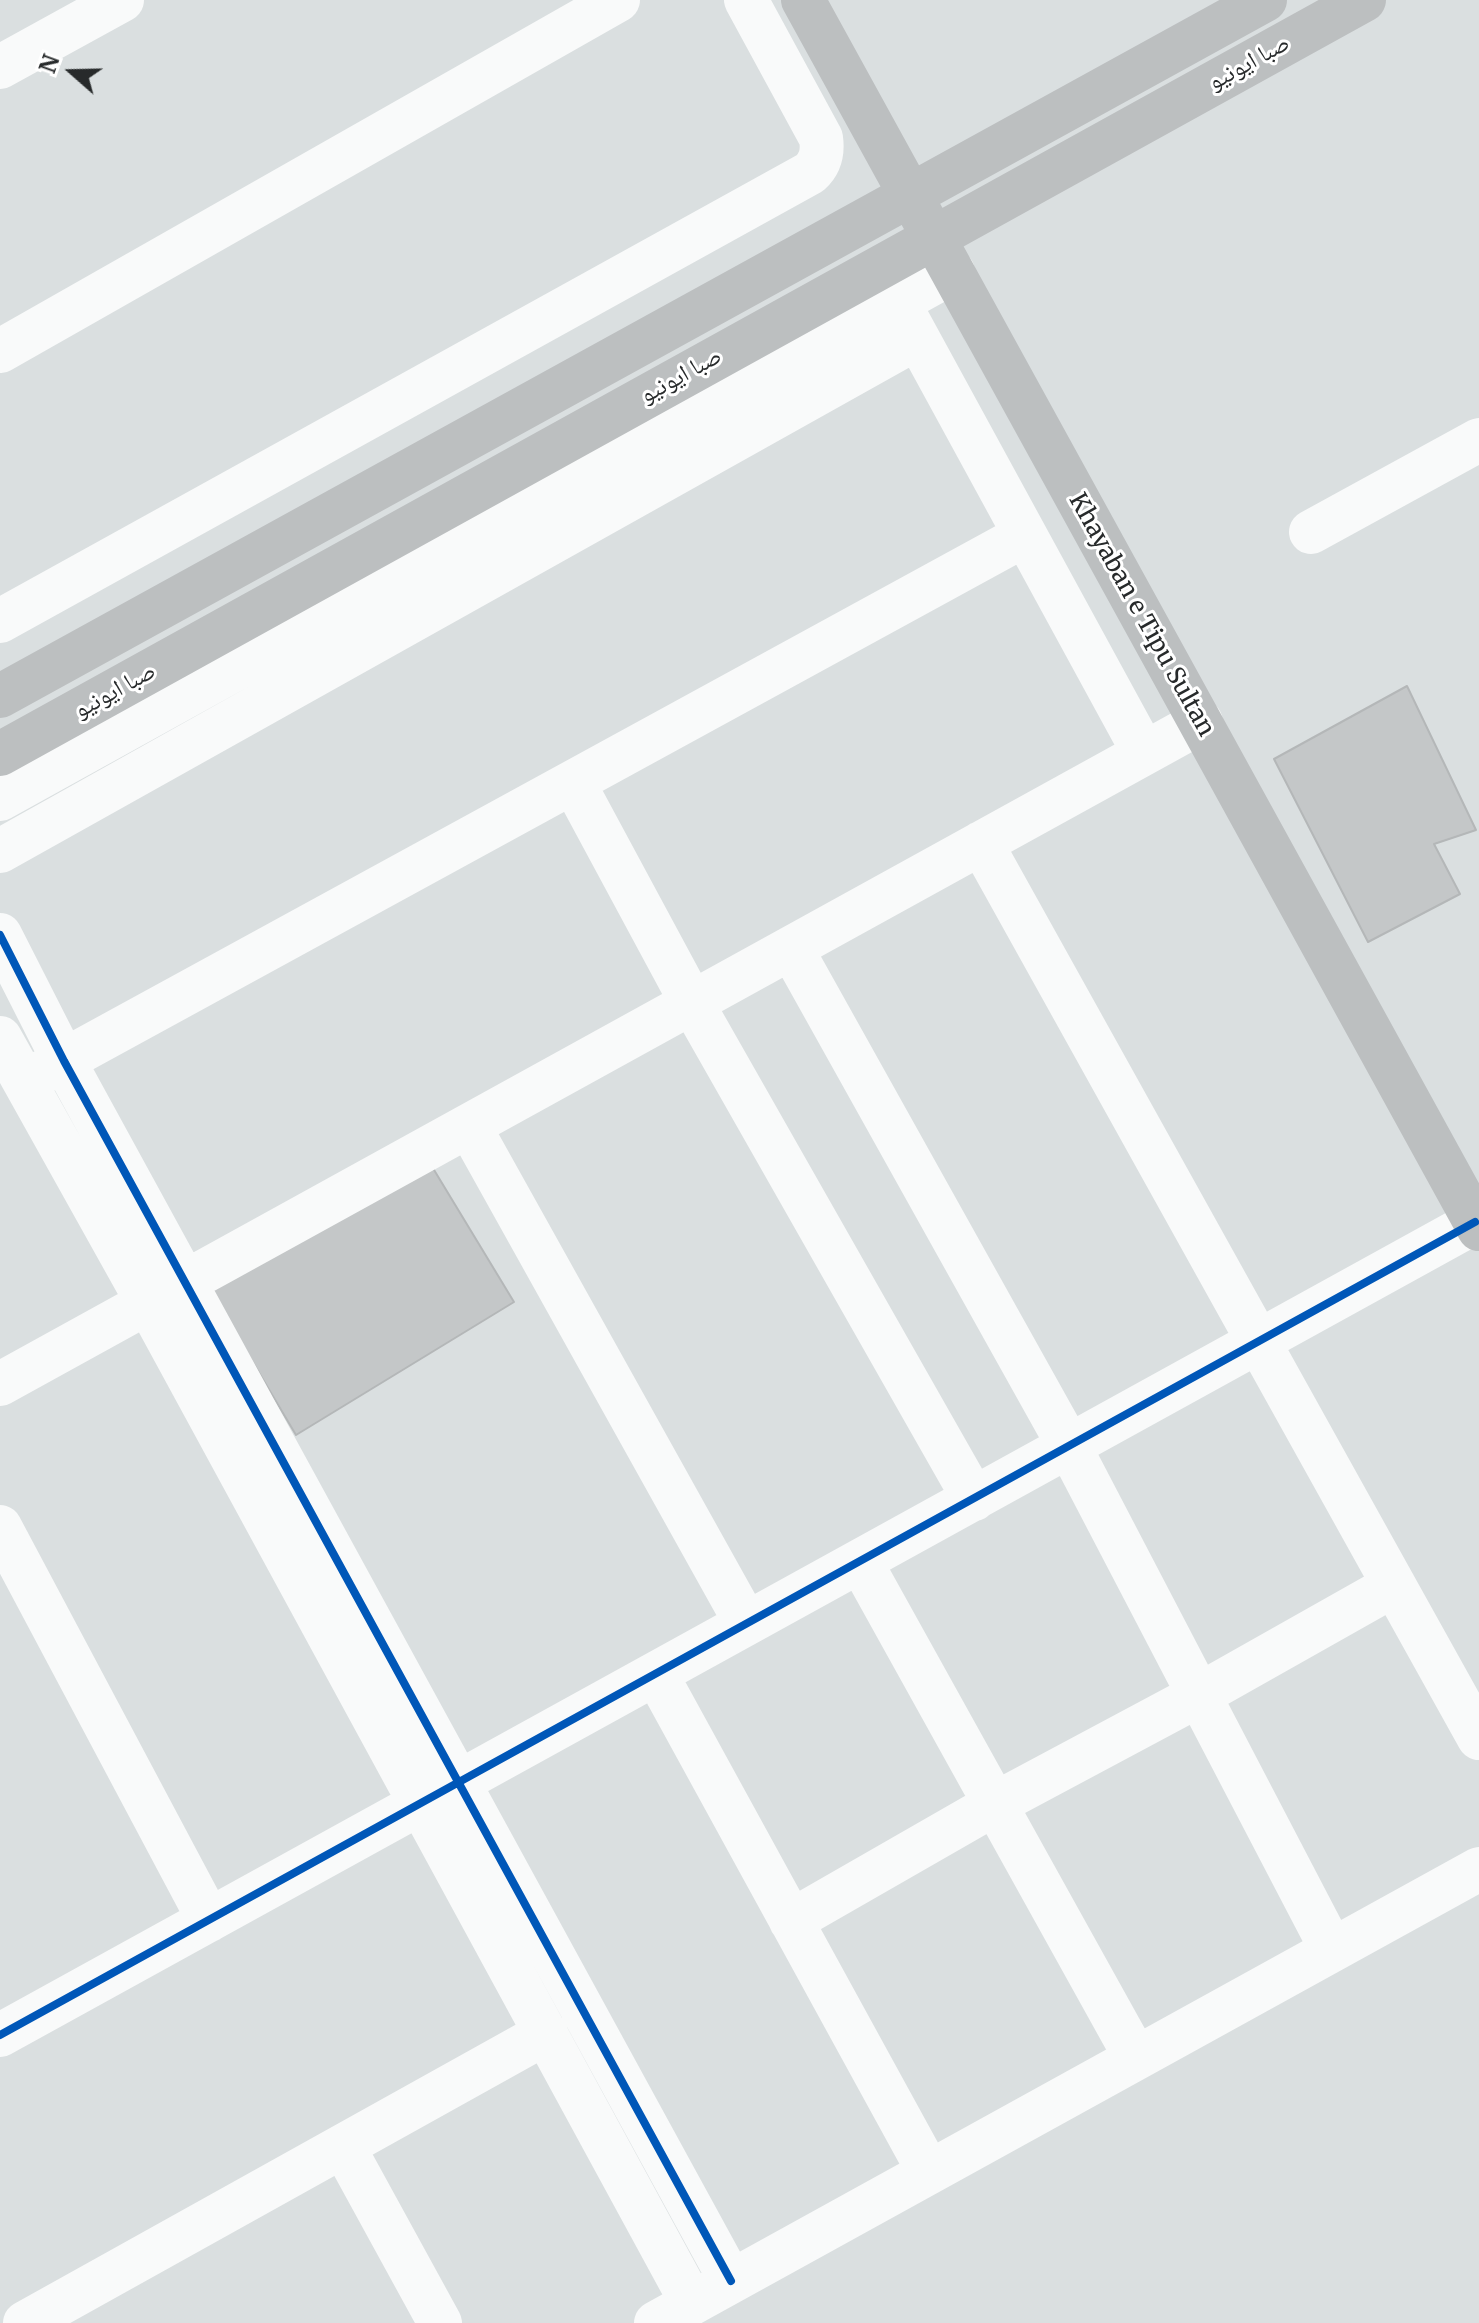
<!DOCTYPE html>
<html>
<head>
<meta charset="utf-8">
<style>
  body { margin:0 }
  #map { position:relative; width:1479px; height:2323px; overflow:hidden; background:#dadfe0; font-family:Merriweather,serif }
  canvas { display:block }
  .north { position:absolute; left:32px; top:32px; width:80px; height:80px; -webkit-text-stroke:6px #fff; paint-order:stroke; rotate:290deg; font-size:22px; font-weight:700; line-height:32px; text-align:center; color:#272a2b }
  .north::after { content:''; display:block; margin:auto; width:28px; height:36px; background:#272a2b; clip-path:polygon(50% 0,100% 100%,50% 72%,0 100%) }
</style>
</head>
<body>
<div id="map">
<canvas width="1479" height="2323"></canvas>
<div class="north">N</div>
</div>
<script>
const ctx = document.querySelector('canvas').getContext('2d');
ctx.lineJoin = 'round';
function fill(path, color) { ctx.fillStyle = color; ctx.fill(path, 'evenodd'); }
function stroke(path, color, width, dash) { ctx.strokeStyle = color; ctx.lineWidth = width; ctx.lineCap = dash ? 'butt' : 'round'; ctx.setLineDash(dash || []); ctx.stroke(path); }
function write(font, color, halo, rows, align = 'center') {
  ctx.font = font + ' Merriweather,"Noto Naskh Arabic",serif'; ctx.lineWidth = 6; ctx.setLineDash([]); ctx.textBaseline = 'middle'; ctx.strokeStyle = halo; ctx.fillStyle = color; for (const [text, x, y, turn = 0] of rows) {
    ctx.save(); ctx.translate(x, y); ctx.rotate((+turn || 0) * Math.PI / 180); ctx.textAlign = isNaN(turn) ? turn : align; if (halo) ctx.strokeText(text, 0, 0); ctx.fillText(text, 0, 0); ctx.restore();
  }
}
const building = new Path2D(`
  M1407 686 1476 830 1434 844 1460 894 1368 942 1274 759Z
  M428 1160 514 1302 296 1435 211 1292Z`);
fill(building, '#c4c7c8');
stroke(building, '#b4b7b8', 2);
stroke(new Path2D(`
  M0 67 122 0
  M904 313 1144 753
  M0 351 618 0
  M1311 532 1479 440
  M0 621 810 173C821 163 823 152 821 138L746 0
  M573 782 692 1003 974 1499
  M0 799 953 272
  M981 843 1479 1738
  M0 851 917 338
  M0 935 64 1061 731 2281
  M791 948 1069 1446 1332 1950
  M0 1038 148 1303 692 2303
  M37 1075 1025 535
  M469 1126 746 1623
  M0 1384 1201 722
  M0 1527 209 1920
  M860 1561 1136 2058
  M656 1674 929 2172
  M791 1921 995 1804 1199 1695 1394 1585
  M0 2035 1475 1222
  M343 2146 440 2323
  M25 2323 546 2033
  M656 2323 1479 1869`), '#f9fafa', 44);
stroke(new Path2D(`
  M803 0 1479 1229
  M0 696 1265 0
  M0 754 1364 0`), '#bcbfc0', 44);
stroke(new Path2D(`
  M0 935 64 1061 731 2281
  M0 2035 1475 1222`), '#0057b8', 8);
write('24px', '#272a2b', '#fff', [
  ["صبا ایونیو",1249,63,-29],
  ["صبا ایونیو",681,376,-29],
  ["Khayaban e Tipu Sultan",1141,615,61],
  ["صبا ایونیو",115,691,-29]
]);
</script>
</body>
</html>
